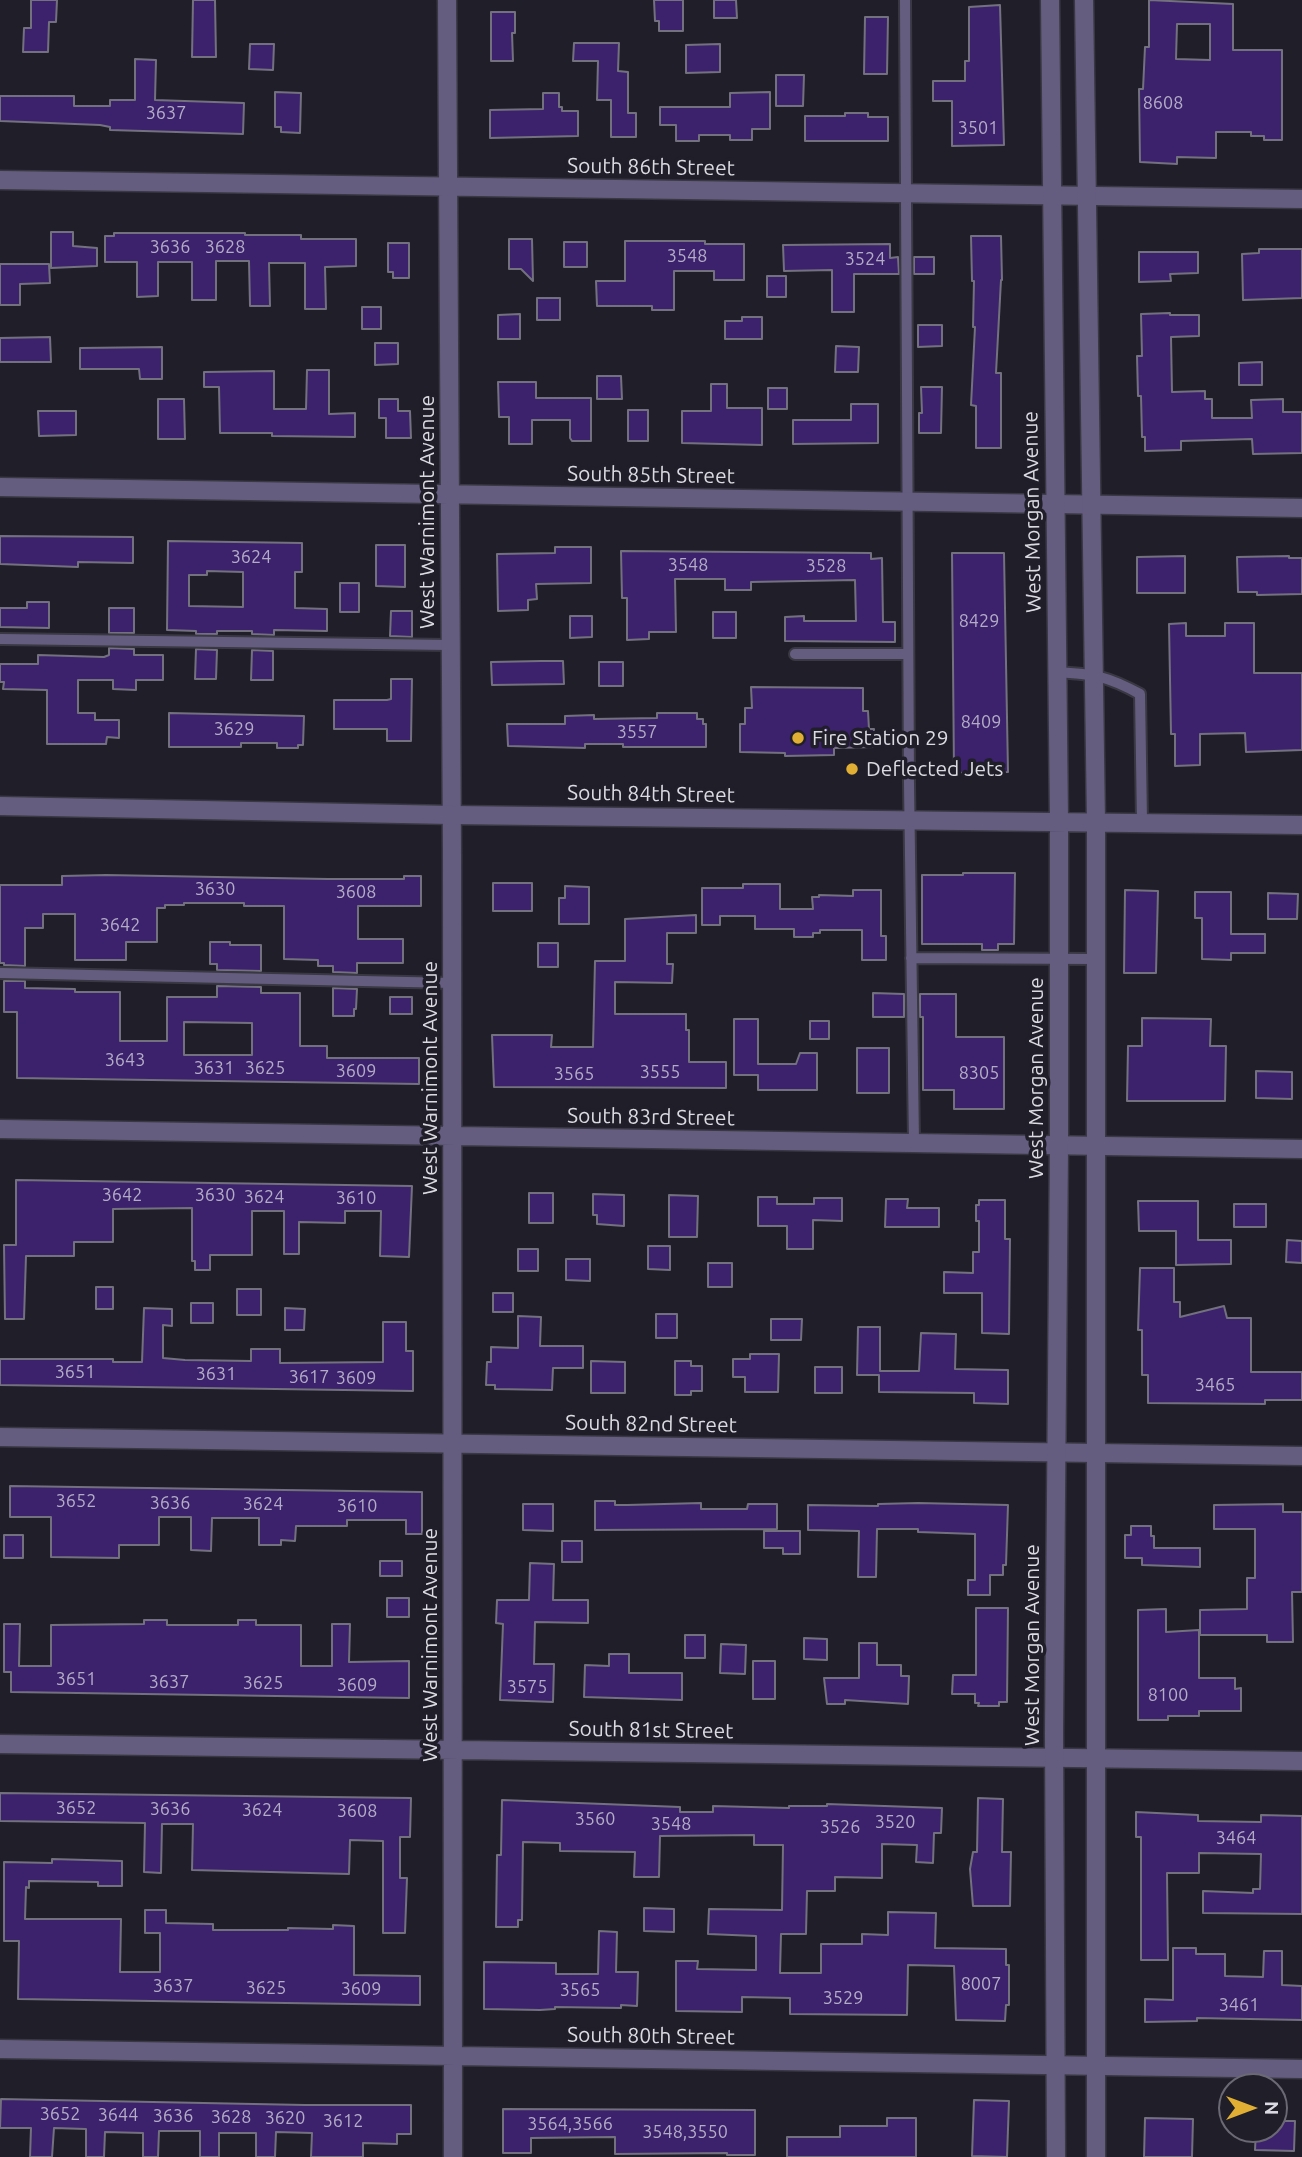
<!DOCTYPE html>
<html>
<head>
<meta charset="utf-8">
<style>
  body { margin:0 }
  #map { position:relative; width:1302px; height:2157px; overflow:hidden; background:#201e29; font-family:Ubuntu,sans-serif }
  canvas { display:block }
  .north { position:absolute; left:1218px; top:2073px; width:70px; height:70px; box-sizing:border-box; background:#201e29; border:2px solid #6b6973; border-radius:50%; rotate:90deg; font-size:19px; font-weight:700; line-height:28px; text-align:center; color:#dbdae2 }
  .north::after { content:''; display:block; margin:auto; width:24px; height:32px; background:#e1af34; clip-path:polygon(50% 0,100% 100%,50% 72%,0 100%) }
</style>
</head>
<body>
<div id="map">
<canvas width="1302" height="2157"></canvas>
<div class="north">N</div>
</div>
<script>
const ctx = document.querySelector('canvas').getContext('2d');
ctx.lineJoin = 'round';
function fill(path, color) { ctx.fillStyle = color; ctx.fill(path, 'evenodd'); }
function stroke(path, color, width, dash) { ctx.strokeStyle = color; ctx.lineWidth = width; ctx.lineCap = dash ? 'butt' : 'round'; ctx.setLineDash(dash || []); ctx.stroke(path); }
function write(font, color, halo, rows, align = 'center') {
  ctx.font = font + ' Ubuntu,sans-serif'; ctx.lineWidth = 7; ctx.setLineDash([]); ctx.textBaseline = 'middle'; ctx.strokeStyle = halo; ctx.fillStyle = color; for (const [text, x, y, turn = 0] of rows) {
    ctx.save(); ctx.translate(x, y); ctx.rotate((+turn || 0) * Math.PI / 180); ctx.textAlign = isNaN(turn) ? turn : align; if (halo) ctx.strokeText(text, 0, 0); ctx.fillText(text, 0, 0); ctx.restore();
  }
}
const building = new Path2D(`
  M31 0H57L56 22H49L48 52H23L24 28H31Z
  M193 0H215L216 57H192Z
  M654 0H683V31H659V21H655Z
  M714 0H736L737 18H714Z
  M1149 0 1233 4V50H1282V140H1264V136H1251V132H1216V158L1177 157V164L1140 162 1139 89H1143L1145 47H1149ZM1177 24H1210V60L1176 59Z
  M1000 5 1004 145 952 146V101H933V81H965V61H969V7Z
  M491 12H515V33H512L513 61H491Z
  M865 17H888L887 74H864Z
  M574 43H619L618 71 628 72V113H636V137H611V100H597L598 61H573Z
  M250 44H274L273 70 249 69Z
  M720 44V72L686 73V45Z
  M135 59 156 60 155 100 244 103 243 134 110 130V127L100 125 0 121V96H74V106H110V100H135Z
  M776 75H804L803 106H776Z
  M275 92 301 93 300 133 281 132V127H275Z
  M770 92V129H752V140H730V135H699V141H676V125H660V107H730V93Z
  M543 93H559V107H562V111H578V136L490 138V110L543 109Z
  M845 113H868V117H888V141H805V116H845Z
  M51 232H73V246L97 248V266L51 268Z
  M114 233H245V235H301V239H356V266L325 267 326 309H305V263H269L270 306H250L249 261H216V300H192V262H158V296L137 297V262H105V236H114Z
  M971 236H1001L1002 280H1001L996 373H1001V448H976V406L971 405 975 327H973L974 281H972Z
  M509 239H532L533 281 521 269H509Z
  M625 241H705V244H744V280H714V271H674V310H652V306H597L596 281H625Z
  M564 242H587V267H564Z
  M388 243H409V278H393V272H388Z
  M890 244V258L898 257 899 274H854V312H832V270L784 271 783 245Z
  M1259 249H1302V298L1243 300 1242 254 1259 253Z
  M1139 252H1198V273L1170 274 1171 281 1139 282Z
  M914 257H934V274H914Z
  M0 264H49L50 283 20 284V305H0Z
  M767 276H786V297H767Z
  M537 298H560V320H537Z
  M362 307H381V329H362Z
  M1170 313V315H1199V336L1171 337 1172 392 1205 391V399H1212V418H1252L1251 400 1283 399V412H1302V453L1253 454 1252 439 1181 441V450L1145 451V437H1142L1141 396H1138L1137 356H1142L1141 314Z
  M520 314V339H498V315Z
  M742 317H762V339H725V321H742Z
  M918 325H942V346L918 347Z
  M50 337 51 362H0V338Z
  M375 343H398V364L375 365Z
  M836 346 859 347 858 372H835Z
  M162 347V379H140L139 369H80V348Z
  M1262 362V385H1239V363Z
  M307 370H329V414L355 413V437L272 436V433H220L219 387H204V372L274 371V409H306Z
  M597 376H621L622 399H597Z
  M498 382H536V398H591V441H572L570 438V420H532V444H509V417H499Z
  M711 384H727V408H762V445L682 443V411H711Z
  M921 387H942L941 433H919V413H922Z
  M768 388H787V409H768Z
  M158 399H184L185 439H158Z
  M379 399H398V411H410L411 438H386V418H379Z
  M851 404H878V443L793 444V420H851Z
  M628 410H648V441H628Z
  M38 411H76V435L39 436Z
  M0 536 133 537V563L78 562V567L0 564Z
  M168 541 302 543V572H295V608L327 609V631L274 630V635L252 634V631H217V634H196V631L167 630ZM207 571 243 572V607L189 606V575H207Z
  M376 545H405V587L376 586Z
  M555 547H591V583L536 584 537 599 528 600V610L498 611 497 554 555 553Z
  M621 551 871 553V559L882 558 883 622H895V642L785 641V617L804 616V621H856L855 580 751 582V590H725V579H675L676 632H649V639L627 640V598H622Z
  M952 553H1004L1008 772 954 773Z
  M1185 556V593H1137V557Z
  M1289 556V558H1302V594L1257 595V592H1238L1237 557Z
  M340 583H359V612H340Z
  M27 602H49V628L0 627V608H27Z
  M109 608H134V633H109Z
  M391 611H412V637L390 636Z
  M713 612H736V638H713Z
  M570 616H592V637L570 638Z
  M1186 623V636H1225V623H1254V673H1302V750L1246 752 1245 733 1200 734V765L1175 766V734H1171L1169 624Z
  M109 648 134 649V655H163V680H136V690L113 689V680H78V713H95V720H119V738L107 737 106 744H47V690L3 689 4 682H0V664H38V655L104 657 109 655Z
  M196 649 217 650 216 679H195Z
  M252 650 273 651V680H251Z
  M541 661H563L564 684 492 685 491 662Z
  M599 662H623V686H599Z
  M391 679H412L411 741H387V729H334V700H387L391 699Z
  M751 687 863 688V711H868L869 729H874V747L834 748V755L785 756V753L740 752V724H745V708H752Z
  M169 713 304 716 303 745H298V748H277V743H241V747H169Z
  M657 713H697V719H703V724H706V747H623V744H585V748L508 746 507 724H565V716L594 715V719L657 718Z
  M963 873H1015L1014 944H998V950H982V944H922V875H963Z
  M106 875 328 879H404V876H421V906H358V939H403V963H357V973L333 972V966H318V960L284 959V906H244V903H184V905H165V908H157V942H126V960H75V914H43V928H25V966L4 965V963H0V885H62V876Z
  M493 883H532V911H493Z
  M743 884H780V909H813L812 897H819V895L853 896V890H881V936H886V960H862V930H820V933H813V937H794V929H755V916H720V925H702V888H743Z
  M565 886 589 887V924H559V898H565Z
  M1125 890 1158 891 1156 973H1124Z
  M1195 892H1231V934H1265V953H1231V960L1202 959V918H1195Z
  M1268 893 1298 894 1297 919H1268Z
  M696 915V933H667V964H673L672 983 615 982V1014H686V1030H689V1062H726V1088L494 1087 492 1035H552L551 1047H593L595 961H625V919Z
  M210 942H230V945H261V971L217 970V964H210Z
  M538 943H558V967H538Z
  M4 981H25V988L75 989V992H120V1041H167V997H217V986L261 987V993H300V1046H327V1058H419V1084L17 1078V1012H4ZM184 1022 252 1023V1055H184Z
  M333 988 357 989 356 1009H354V1016H333Z
  M873 993 904 994V1017H873Z
  M920 994H956V1037H1004V1109H954V1090H923V1017H920Z
  M390 997H412V1014H390Z
  M1142 1018 1211 1019 1210 1046H1226L1225 1101H1127L1128 1046H1142Z
  M734 1019H758V1064H796L800 1053H817V1090H758V1075H734Z
  M810 1021H829V1039H810Z
  M857 1048H889V1093H857Z
  M1256 1071 1292 1072V1099L1256 1098Z
  M16 1180 412 1186 409 1257 380 1256 381 1211H345V1223L299 1222V1254H284V1211H252V1255H210V1270H195V1261H192V1208L113 1209V1242H74V1256H26L24 1319H5L4 1245H16Z
  M529 1193H553V1223H529Z
  M593 1194 624 1195V1226L597 1224V1215H593Z
  M669 1195 698 1196 697 1237H669Z
  M758 1197H777V1204H814V1198H842V1221L813 1220V1249H787V1226H758Z
  M886 1199H908L907 1208H939V1227H885Z
  M979 1200H1005V1239H1010L1009 1334 982 1333V1293H944V1272L973 1273V1252H979V1221H976V1205H979Z
  M1138 1201H1198V1240H1231V1264L1176 1265V1231H1139Z
  M1234 1204H1266V1227H1234Z
  M1287 1240 1302 1241V1263L1286 1262Z
  M648 1246H670V1270L648 1269Z
  M518 1249H538V1271H518Z
  M566 1259H590V1281L566 1280Z
  M708 1263H732V1287H708Z
  M1140 1268H1174V1302H1180V1317L1224 1306 1227 1318H1251V1372H1302V1400H1265V1404L1148 1403V1375H1142V1330H1138Z
  M96 1287H113V1309H96Z
  M237 1289H261V1315H237Z
  M493 1293H513V1312H493Z
  M191 1303H213V1323H191Z
  M144 1308 172 1309V1326L163 1325V1358L185 1360 251 1361V1349H280V1363L383 1362V1322H406V1351H413V1391L0 1385V1359H113V1362H142Z
  M285 1308 305 1309 304 1330H285Z
  M656 1314H677V1338H656Z
  M518 1316 541 1317 540 1346H583V1368H553L552 1390 495 1389V1385H486L487 1362H491V1347L518 1348Z
  M771 1319H802L801 1340H771Z
  M858 1327H880V1371H919L921 1333 956 1334 955 1369 1008 1370V1404L974 1403V1393L879 1392V1375H857Z
  M750 1354H779L778 1392H745V1377H733V1359H750Z
  M591 1361 625 1362V1393H591Z
  M675 1361H691V1366H702V1391H691V1395H675Z
  M815 1367H842V1393H815Z
  M10 1486 422 1492V1534H406V1520H347V1526H296L295 1541 281 1540V1545H259V1518H212L211 1551 191 1550V1517H159V1545H119V1558L51 1557V1517H10Z
  M595 1501H615V1505H627L701 1503V1509H747L748 1504H777V1529L595 1530Z
  M918 1503 1008 1505 1006 1565H1003V1575H990V1595H968V1580H975V1534L918 1532V1529H877L876 1577H858L859 1531 808 1530V1505L878 1506V1504Z
  M523 1504H553V1531L523 1530Z
  M1283 1504V1512H1302V1592H1292L1293 1642H1267V1635H1200V1610L1247 1609V1578H1255V1529H1214V1505Z
  M1131 1526H1151V1536H1154V1548H1200V1567L1142 1565V1558H1125V1535H1131Z
  M764 1531H800V1554H783V1548H764Z
  M4 1535H23V1558H4Z
  M562 1541H582V1562H562Z
  M380 1561H402V1576H380Z
  M530 1563 554 1564 553 1600H588V1623L535 1622 534 1664H554L553 1702 500 1700 503 1624 496 1623 497 1600H529Z
  M387 1598H409V1617H387Z
  M976 1608H1008L1007 1702H999V1706H978L979 1703H975V1694H952L953 1675H976Z
  M1166 1609V1632L1199 1630V1678H1235V1689L1241 1688V1711H1199V1716H1168V1720H1138V1610Z
  M144 1620H167V1625H238V1620H256V1625H301V1666H332V1624H350L349 1662 409 1661V1698L11 1692V1672H4V1624H20L19 1666H51V1625L144 1624Z
  M685 1635H705V1658H685Z
  M804 1638 827 1639V1660L804 1659Z
  M859 1643H877V1665H901V1676H909L908 1704 845 1700V1704H827L824 1678H859Z
  M721 1644 746 1645 745 1674 720 1673Z
  M609 1654H629V1673H682V1700L584 1697 585 1665 609 1666Z
  M753 1661H775V1699H753Z
  M0 1793 411 1798 410 1837H400V1878H407L405 1933H383V1841L350 1840 349 1874 192 1870 193 1824H162L161 1873 144 1872 145 1823 0 1821Z
  M978 1798 1003 1799 1002 1852H1011L1010 1906H973L970 1869 973 1852H977Z
  M502 1800 680 1807V1812H713V1806L789 1808V1806H827V1804L942 1808 941 1833H934L933 1863 916 1862 917 1845 882 1844V1878L835 1877V1891H807L806 1934H781L780 1973H821V1944H862V1934L888 1935V1912L936 1913 935 1948 1006 1949V1965H1009V2005H1006L1005 2021 956 2020 954 1966 908 1965 907 2015 790 2014V1998L742 1997V2012L676 2011V1961H698L697 1969 756 1970V1936L708 1934 709 1909 782 1910 783 1845H754V1835L660 1836 659 1877H634L635 1852 560 1851V1843L523 1842 522 1920H518V1927H496L497 1855H501Z
  M1136 1812 1198 1815V1821L1261 1822V1815L1302 1816V1914L1203 1913V1891L1253 1893V1889H1260L1261 1854 1199 1853V1873H1167L1168 1960H1141V1837H1136Z
  M52 1859 122 1861V1886H98V1882L29 1881V1888L26 1887 25 1919H121L120 1972H160V1933H145V1910H166V1923L213 1924V1930H288V1928L333 1929V1925L354 1926V1975L420 1976V2005L18 1999 19 1941H4V1862L52 1863Z
  M644 1908 674 1909V1932L644 1931Z
  M599 1931 617 1932 616 1972H638L637 2006 621 2005V2008L555 2007V2009L540 2010 484 2009V1962L556 1963V1974H598Z
  M1173 1948H1196V1954H1225V1976L1263 1977 1264 1951H1282V1985L1302 1986V2020L1197 2018V2021L1145 2022V1999L1173 2000Z
  M1 2099 305 2105H411V2134H397V2144L363 2143V2157H311L312 2133 276 2132 275 2157H256V2133H219V2157H200V2131H159L158 2157H143V2133L105 2132 104 2157H86V2129L54 2128 52 2157H30L31 2128H0Z
  M974 2100 1009 2101 1007 2157 972 2156Z
  M503 2109 755 2110V2155H727V2153L615 2154V2137L531 2138V2153H503Z
  M887 2118H916V2157H787V2137H840V2126H887Z
  M1145 2118 1193 2119 1192 2157H1144Z
  M1274 2121H1295L1294 2151 1255 2150 1256 2129H1274Z`);
fill(building, '#3c226d');
stroke(building, '#74717f', 2);
const service = new Path2D(`
  M905 0 909 783 914 1143
  M0 639 450 645
  M795 654H908
  M1056 672C1094 674 1107 676 1140 694L1142 823
  M911 958 1096 959
  M0 973 453 983`);
const minor = new Path2D(`
  M447 0 452 854 453 2157
  M0 180 1302 199
  M0 487 1302 508
  M0 1129 1302 1149
  M0 1437 1302 1456
  M0 1744 1302 1761
  M0 2049 1302 2069`);
const tertiary = new Path2D(`
  M1050 0 1059 821V1145L1054 1733 1056 2157
  M1084 0 1096 822V2157
  M0 806 452 815 1302 825`);
stroke(service, '#3a3843', 14);
stroke(minor, '#3a3843', 21);
stroke(tertiary, '#3a3843', 21);
stroke(service, '#655d80', 10);
stroke(minor, '#655d80', 18);
stroke(tertiary, '#655d80', 18);
for (const [x, y, r, color] of [
  [798,738,7,"#e1af34"],
  [852,769,7,"#e1af34"]
]) { const dot = new Path2D(); dot.arc(x, y, r, 0, 2 * Math.PI); ctx.fillStyle = color; ctx.fill(dot); stroke(dot, '#201e29', 2.5); }
write('18px', '#b3acc5', null, [
  ["8608",1163,103],
  ["3637",166,113],
  ["3501",978,128],
  ["3636",170,247],
  ["3628",225,247],
  ["3548",687,256],
  ["3524",865,259],
  ["3624",251,557],
  ["3548",688,565],
  ["3528",826,566],
  ["8429",979,621],
  ["8409",981,722],
  ["3629",234,729],
  ["3557",637,732],
  ["3630",215,889],
  ["3608",356,892],
  ["3642",120,925],
  ["3643",125,1060],
  ["3631",214,1068],
  ["3625",265,1068],
  ["3609",356,1071],
  ["3555",660,1072],
  ["8305",979,1073],
  ["3565",574,1074],
  ["3642",122,1195],
  ["3630",215,1195],
  ["3624",264,1197],
  ["3610",356,1198],
  ["3651",75,1372],
  ["3631",216,1374],
  ["3617",309,1377],
  ["3609",356,1378],
  ["3465",1215,1385],
  ["3652",76,1501],
  ["3636",170,1503],
  ["3624",263,1504],
  ["3610",357,1506],
  ["3651",76,1679],
  ["3637",169,1682],
  ["3625",263,1683],
  ["3609",357,1685],
  ["3575",527,1687],
  ["8100",1168,1695],
  ["3652",76,1808],
  ["3636",170,1809],
  ["3624",262,1810],
  ["3608",357,1811],
  ["3560",595,1819],
  ["3520",895,1822],
  ["3548",671,1824],
  ["3526",840,1827],
  ["3464",1236,1838],
  ["8007",981,1984],
  ["3637",173,1986],
  ["3625",266,1988],
  ["3609",361,1989],
  ["3565",580,1990],
  ["3529",843,1998],
  ["3461",1239,2005],
  ["3652",60,2114],
  ["3644",118,2115],
  ["3636",173,2116],
  ["3628",231,2117],
  ["3620",285,2118],
  ["3612",343,2121],
  ["3564,3566",570,2124],
  ["3548,3550",685,2132]
]);
write('21px', '#dbdae2', '#201e29', [
  ["South 86th Street",651,167,1],
  ["South 85th Street",651,475,1],
  ["West Warnimont Avenue",427,512,-90],
  ["West Morgan Avenue",1032,512,-91],
  ["South 84th Street",651,794,1],
  ["West Warnimont Avenue",430,1078,-90],
  ["West Morgan Avenue",1036,1078,-90],
  ["South 83rd Street",651,1117,1],
  ["South 82nd Street",651,1424,1],
  ["West Warnimont Avenue",430,1645,-90],
  ["West Morgan Avenue",1032,1645,-90],
  ["South 81st Street",651,1730,1],
  ["South 80th Street",651,2036,1]
]);
write('21px', '#dbdae2', '#201e29', [
  ["Fire Station 29",812,738],
  ["Deflected Jets",866,769]
], 'left');
</script>
</body>
</html>
